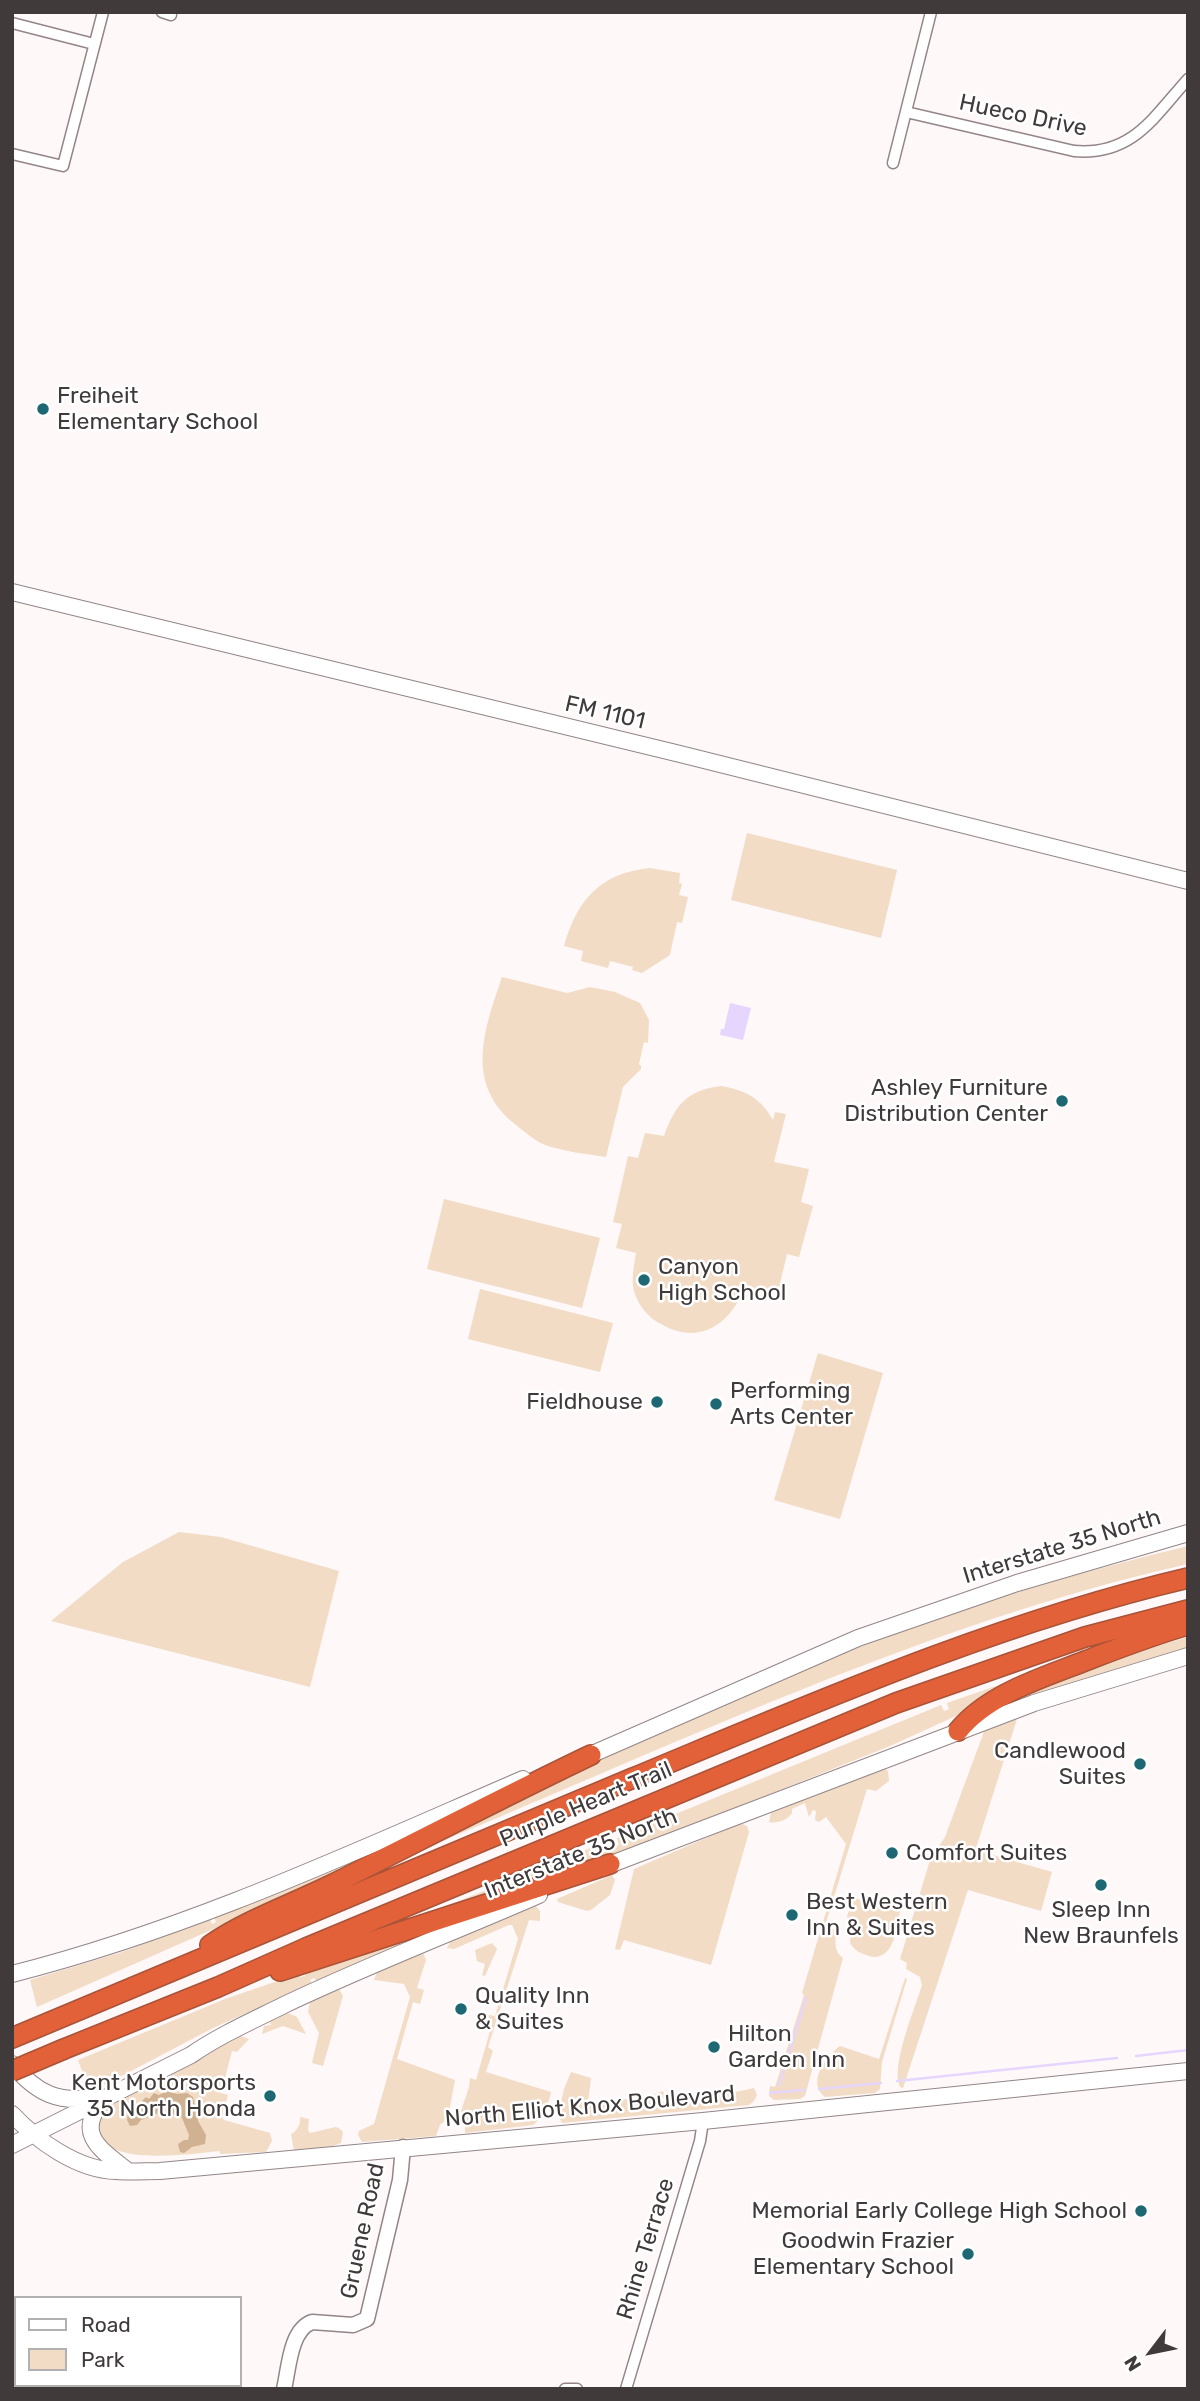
<!DOCTYPE html>
<html>
<head>
<meta charset="utf-8">
<style>
  body { margin:0 }
  #map { position:relative; width:1200px; height:2401px; overflow:hidden; background:#fef8f9; font-family:Rubik,sans-serif }
  canvas { display:block }
  .frame { position:absolute; inset:0; border:14px solid #403a3b; pointer-events:none }
  .legend { position:absolute; left:14px; top:2296px; width:228px; height:91px; box-sizing:border-box; background:#fff; border:2px solid #b3b0b1; margin:0; padding:9px 12px; list-style:none; font-size:21px; color:#403a3b }
  .legend li { display:flex; align-items:center; gap:14px; height:35px }
  .legend b { width:35px; border:2px solid #b3b0b1 }
  .north { position:absolute; left:1116px; top:2317px; width:70px; height:70px; -webkit-text-stroke:5px #fff; paint-order:stroke; rotate:238deg; font-size:19px; font-weight:700; line-height:28px; text-align:center; color:#403a3b }
  .north::after { content:''; display:block; margin:auto; width:24px; height:32px; background:#403a3b; clip-path:polygon(50% 0,100% 100%,50% 72%,0 100%) }
</style>
</head>
<body>
<div id="map">
<canvas width="1200" height="2401"></canvas>
<div class="frame"></div>
<ul class="legend">
<li><b style="height:9px;background:#fff"></b>Road</li>
<li><b style="height:19px;background:#f2dcc5"></b>Park</li>
</ul>
<div class="north">N</div>
</div>
<script>
const ctx = document.querySelector('canvas').getContext('2d');
ctx.lineJoin = 'round';
function fill(path, color) { ctx.fillStyle = color; ctx.fill(path, 'evenodd'); }
function stroke(path, color, width, dash) { ctx.strokeStyle = color; ctx.lineWidth = width; ctx.lineCap = dash ? 'butt' : 'round'; ctx.setLineDash(dash || []); ctx.stroke(path); }
function write(font, color, halo, rows, align = 'center') {
  ctx.font = font + ' Rubik,sans-serif'; ctx.lineWidth = 5; ctx.setLineDash([]); ctx.textBaseline = 'middle'; ctx.strokeStyle = halo; ctx.fillStyle = color; for (const [text, x, y, turn = 0] of rows) {
    ctx.save(); ctx.translate(x, y); ctx.rotate((+turn || 0) * Math.PI / 180); ctx.textAlign = isNaN(turn) ? turn : align; if (halo) ctx.strokeText(text, 0, 0); ctx.fillText(text, 0, 0); ctx.restore();
  }
}
fill(new Path2D(`
  M747 833 897 870 881 938 731 900Z
  M650 868 680 873 679 883 682 884 679 895 688 897 682 923 677 922 670 955 642 973 632 970 633 967 610 961 608 968 581 961 583 951 564 946C577 900 600 873 650 868Z
  M502 977 567 993 590 987 615 992 640 1003 649 1020 648 1043 644 1042 639 1064 641 1066V1069L623 1087 606 1157C587 1154 566 1152 548 1146 536 1142 526 1133 516 1125 464 1084 484 1030 502 977Z
  M721 1086C745 1090 761 1098 773 1120L775 1112 786 1114 774 1162 809 1169 801 1202 813 1206 799 1257 787 1254 778 1292 745 1287C730 1325 699 1346 661 1324 648 1318 638 1305 634 1291 631 1279 634 1266 636 1253L616 1248 622 1224 613 1222 628 1156 638 1158 645 1133 664 1136C675 1105 687 1090 721 1086Z
  M444 1199 600 1238 582 1308 427 1269Z
  M480 1289 613 1323 600 1372 468 1339Z
  M818 1353 883 1373 840 1519 774 1500Z
  M179 1532 221 1537 339 1571 310 1687 51 1621 123 1562Z
  M1188 1546V1564C926 1623 682 1742 435 1844L433 1839 457 1826C608 1758 757 1683 913 1627 1002 1595 1096 1568 1188 1546Z
  M1188 1637V1647L1033 1694 1032 1690 1120 1657Z
  M1016 1679 967 1711 890 1746 615 1856 446 1912V1906L606 1842 610 1849 619 1845 617 1838 941 1705 944 1711 949 1709 947 1703Z
  M1017 1719 976 1848 979 1851 1052 1872 1041 1911 968 1890 903 2088 900 2087C890 2067 915 2008 922 1985L920 1977 906 1969 907 1963 900 1959 930 1860 945 1837 985 1729Z
  M881 1766 888 1771 889 1781 876 1791 867 1789 826 1923 836 1932C835 1942 834 1952 843 1958L805 2096 800 2099 774 2100 769 2096 770 2086 775 2087 804 1995 802 1993 846 1844 826 1817 819 1822 815 1820 816 1811 813 1810 809 1817 805 1803 792 1809V1813C788 1820 776 1824 769 1822L771 1813 875 1770 876 1772Z
  M741 1823 747 1826 749 1832 711 1965 624 1940 620 1950 615 1949 634 1869Z
  M336 1866 340 1873 37 2007 30 1980 122 1952 210 1918 212 1924 216 1922 214 1917 285 1890Z
  M612 1875 615 1880 610 1895 591 1910 587 1911 558 1902 557 1899Z
  M854 1898 900 1910C898 1927 893 1963 869 1956 860 1953 855 1951 850 1943L851 1928 847 1916Z
  M536 1906 540 1911V1921L529 1920 488 2047 493 2051 486 2072 551 2092C549 2104 543 2117 533 2125L465 2133V2123L459 2117 469 2087 470 2078 476 2080 492 2024 486 2019 489 2015 495 2016 518 1939 512 1925H509L454 1949 447 1948 451 1940Z
  M400 1939 402 1945 317 1981 314 1978 310 1980 312 1984 213 2028 95 2090H89L78 2060 225 1999 298 1974 300 1977 305 1976V1971L326 1967 329 1964Z
  M492 1943 497 1949 485 1976 482 1975 485 1964 477 1961 475 1950Z
  M423 1953 426 1960 417 1988 424 1990 420 2004 413 2002 397 2059 455 2080 448 2118 440 2125 436 2136 362 2142 358 2135 359 2131 374 2124 410 1997 404 1984 374 1980 377 1972Z
  M905 1978 907 1979 882 2062 880 2089 875 2093 825 2097C806 2083 826 2056 840 2046L879 2059Z
  M339 1989 343 1996 323 2066 312 2063 319 2033 308 2012 310 2002Z
  M288 2013 297 2017 306 2034 283 2026 262 2034 264 2026 271 2025 270 2022Z
  M241 2036 249 2039 237 2052 232 2051 221 2093 228 2095 222 2117 224 2120 270 2133 272 2141 266 2152 220 2154V2151C189 2154 72 2172 105 2109Z
  M571 2072 591 2078 588 2103 649 2097 662 2091 670 2097 656 2100V2103C689 2096 721 2096 754 2088L757 2095 754 2101 749 2105 562 2123 558 2115 564 2089Z
  M300 2117 309 2119 308 2130 310 2133 336 2127 340 2129 343 2132 341 2143 330 2147 294 2151 291 2134C297 2131 301 2124 300 2117Z`), '#f2dcc5');
fill(new Path2D(`
  M167 2091 177 2094 187 2093 193 2097 198 2121 206 2135 205 2144 192 2147 184 2153 180 2152 178 2144 184 2140H188L189 2135 182 2118 172 2114V2110L168 2106 156 2114 153 2113 152 2116 141 2120 137 2125 130 2126 127 2120 128 2113 139 2107H144L142 2101 146 2097 149 2099 154 2093 159 2095Z`), '#d0b292');
fill(new Path2D(`
  M730 1003 751 1008 743 1040 720 1035 721 1029H724Z`), '#e6d6fd');
stroke(new Path2D(`
  M1136 2056 1188 2050
  M897 2081 1117 2058
  M779 2085 806 1998
  M819 2089 881 2083
  M770 2093 804 2090`), '#e6d6fd', 2.5);
const minor = new Path2D(`
  M162 12 171 15
  M12 23 94 44
  M906 112 1074 151C1132 156 1153 118 1188 79
  M12 154 63 166 103 12
  M893 163 931 12
  M565 2389H577
  M626 2389 700 2141 703 2121`);
const tertiary = new Path2D(`
  M284 2389C289 2368 290 2330 312 2322L353 2325 367 2319 400 2180 403 2147`);
const secondary = new Path2D(`
  M12 592 680 754 1188 881
  M581 1759 858 1638 1017 1583 1188 1533
  M601 1868 1034 1703 1188 1656
  M12 1974C190 1929 356 1851 523 1779
  M12 2064C37 2094 59 2104 98 2097
  M103 2100C74 2134 101 2150 128 2171
  M12 2114C37 2141 78 2170 116 2171 130 2172 145 2171 160 2171L703 2121 1188 2071
  M12 2145 191 2055C220 2035 252 2021 284 2005 368 1965 454 1932 539 1895`);
const motorway = new Path2D(`
  M958 1731C988 1694 1042 1678 1085 1661 1119 1648 1152 1635 1188 1625
  M210 1945C247 1920 290 1905 329 1886 417 1842 503 1797 591 1755
  M280 1971 610 1864
  M12 2038C219 1952 426 1865 633 1778 814 1703 996 1623 1188 1578
  M64 2049 218 1987 306 1948 896 1703 1085 1637 1188 1610`);
stroke(minor, '#938588', 13);
stroke(tertiary, '#938588', 17);
stroke(secondary, '#938588', 18);
stroke(motorway, '#a95339', 22);
stroke(minor, '#fff', 10);
stroke(tertiary, '#fff', 14);
stroke(secondary, '#fff', 16);
stroke(motorway, '#e26138', 19);
const motorwayBridge = new Path2D(`
  M12 2071 64 2049`);
stroke(motorwayBridge, '#a95339', 22, []);
stroke(motorwayBridge, '#e26138', 19);
for (const [x, y, r, color] of [
  [43,409,7,"#1e6874"],
  [1062,1101,7,"#1e6874"],
  [644,1280,7,"#1e6874"],
  [657,1402,7,"#1e6874"],
  [716,1404,7,"#1e6874"],
  [1140,1764,7,"#1e6874"],
  [892,1853,7,"#1e6874"],
  [1101,1885,7,"#1e6874"],
  [792,1915,7,"#1e6874"],
  [461,2009,7,"#1e6874"],
  [714,2047,7,"#1e6874"],
  [270,2096,7,"#1e6874"],
  [1141,2211,7,"#1e6874"],
  [968,2254,7,"#1e6874"]
]) { const dot = new Path2D(); dot.arc(x, y, r, 0, 2 * Math.PI); ctx.fillStyle = color; ctx.fill(dot); stroke(dot, '#fff', 2.5); }
write('23px', '#403a3b', '#fff', [
  ["Hueco Drive",1023,116,12],
  ["FM 1101",605,713,13],
  ["Interstate 35 North",1062,1547,-17],
  ["Purple Heart Trail",586,1805,-23],
  ["Interstate 35 North",581,1854,-22],
  ["North Elliot Knox Boulevard",590,2107,-5],
  ["Gruene Road",363,2231,-78],
  ["Rhine Terrace",646,2249,-73]
]);
write('23px', '#403a3b', '#fff', [
  ["Freiheit",57,396],
  ["Elementary School",57,422],
  ["Ashley Furniture",1048,1088,"right"],
  ["Distribution Center",1048,1114,"right"],
  ["Canyon",658,1267],
  ["High School",658,1293],
  ["Performing",730,1391],
  ["Arts Center",730,1417],
  ["Fieldhouse",643,1402,"right"],
  ["Candlewood",1126,1751,"right"],
  ["Suites",1126,1777,"right"],
  ["Comfort Suites",906,1853],
  ["Best Western",806,1902],
  ["Inn & Suites",806,1928],
  ["Sleep Inn",1101,1910,"center"],
  ["New Braunfels",1101,1936,"center"],
  ["Quality Inn",475,1996],
  ["& Suites",475,2022],
  ["Hilton",728,2034],
  ["Garden Inn",728,2060],
  ["Kent Motorsports",256,2083,"right"],
  ["35 North Honda",256,2109,"right"],
  ["Memorial Early College High School",1127,2211,"right"],
  ["Goodwin Frazier",954,2241,"right"],
  ["Elementary School",954,2267,"right"]
], 'left');
</script>
</body>
</html>
